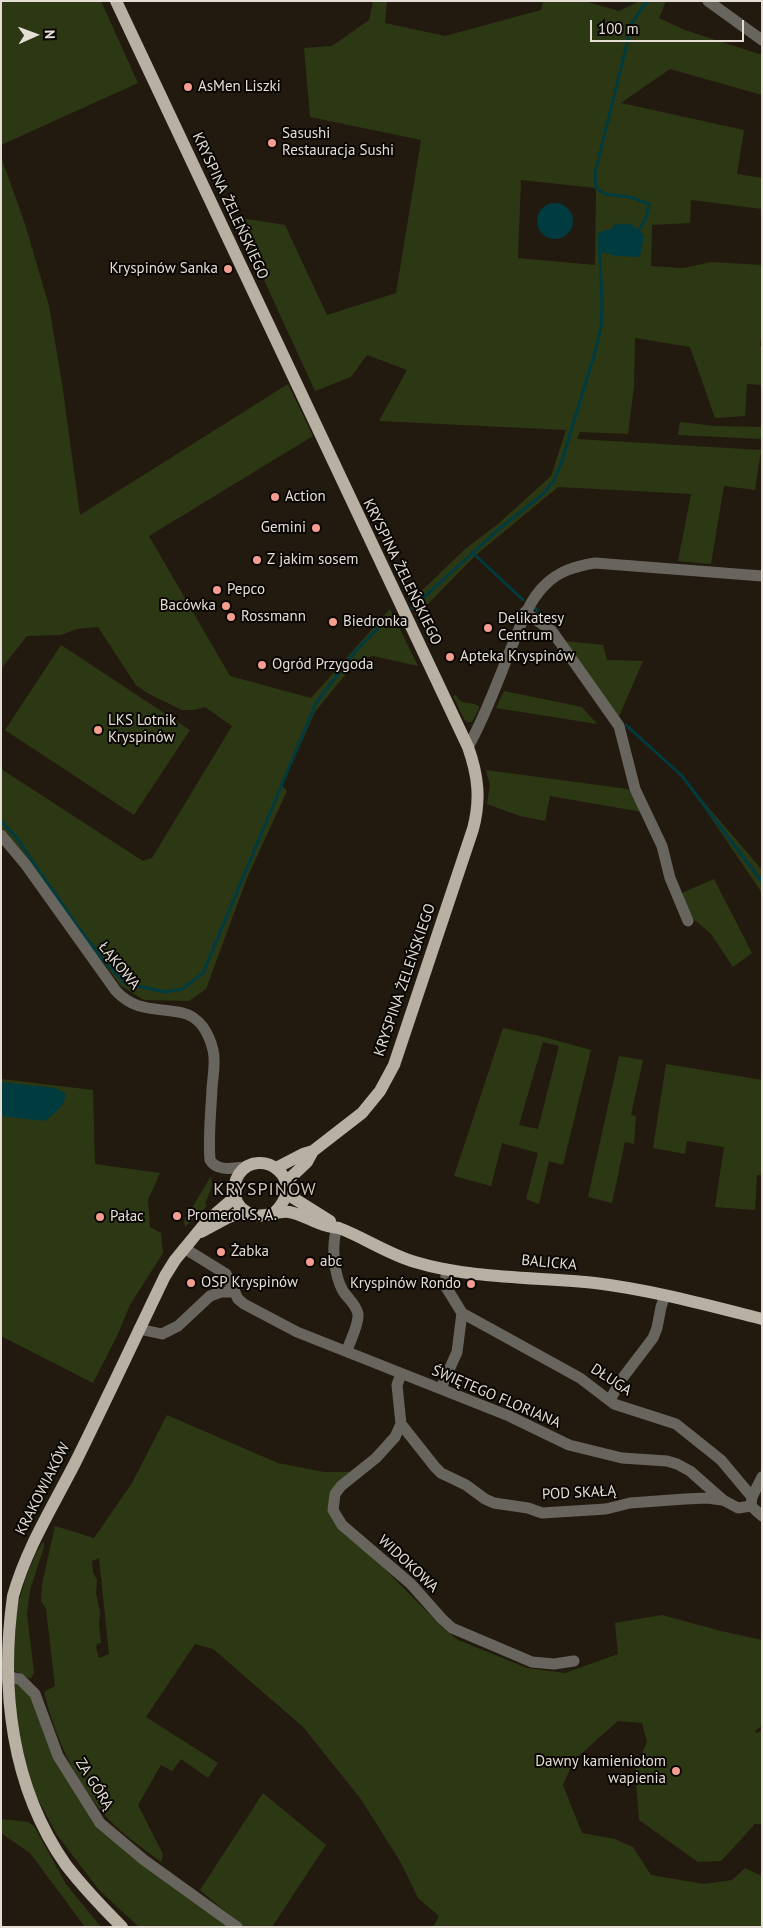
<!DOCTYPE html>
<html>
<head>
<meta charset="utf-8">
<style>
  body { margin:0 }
  #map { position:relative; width:763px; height:1928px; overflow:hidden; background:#231a0f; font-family:"PT Sans",sans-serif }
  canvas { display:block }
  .frame { position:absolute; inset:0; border:2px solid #e4ded6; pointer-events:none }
  .north { position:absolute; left:10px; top:10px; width:50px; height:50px; -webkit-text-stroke:4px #090603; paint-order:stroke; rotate:88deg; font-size:14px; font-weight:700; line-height:20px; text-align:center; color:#e4ded6 }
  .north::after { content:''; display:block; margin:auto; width:18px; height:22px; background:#e4ded6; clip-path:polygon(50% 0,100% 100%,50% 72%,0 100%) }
  .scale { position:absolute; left:590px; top:20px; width:154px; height:22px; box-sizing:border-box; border:2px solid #e4ded6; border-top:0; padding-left:6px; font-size:15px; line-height:18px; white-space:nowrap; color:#e4ded6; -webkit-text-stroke:4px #090603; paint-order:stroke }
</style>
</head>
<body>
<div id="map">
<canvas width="763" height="1928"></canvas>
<div class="frame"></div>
<div class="north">N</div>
<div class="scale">100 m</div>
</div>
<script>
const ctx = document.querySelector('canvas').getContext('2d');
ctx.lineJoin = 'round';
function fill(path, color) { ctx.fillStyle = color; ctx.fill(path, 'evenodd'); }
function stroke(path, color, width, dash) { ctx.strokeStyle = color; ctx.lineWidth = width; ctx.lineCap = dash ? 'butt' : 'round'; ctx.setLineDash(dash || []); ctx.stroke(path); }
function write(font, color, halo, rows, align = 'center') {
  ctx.font = font + ' "PT Sans",sans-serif'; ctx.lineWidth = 4; ctx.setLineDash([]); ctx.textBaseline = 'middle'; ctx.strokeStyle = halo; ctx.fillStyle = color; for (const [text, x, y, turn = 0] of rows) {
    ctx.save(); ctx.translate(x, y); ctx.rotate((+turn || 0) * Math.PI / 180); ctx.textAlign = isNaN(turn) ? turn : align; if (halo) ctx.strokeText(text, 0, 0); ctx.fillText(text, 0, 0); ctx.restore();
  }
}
fill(new Path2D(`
  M1 1H101L138 83 1 145Z
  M373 1H387L385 23 445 36 541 10 543 1H584L619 11 640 1H666L659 18 685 30 762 55V95L670 69 621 103 744 130 737 174 762 178V209L691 200 690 223 652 225 651 266 683 268 712 262 762 265V325L760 346 762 347V385L747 384 745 416 715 418 690 347 635 338 634 386 628 434 580 432 577 439 761 450 755 490 724 486 711 564 678 561 691 494 558 487 476 555 416 616 410 602 464 550 498 524 551 476 566 430 379 421 407 370 367 355 351 377 315 391 235 217 285 225 327 315 396 293 421 140 310 117 304 48 332 46 369 20ZM521 180 596 188 595 265 518 258Z
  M1 157 25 224 49 306 62 383 80 515 288 384 313 436 149 536 230 676 311 698 390 609 418 666 373 656 357 660 315 712 282 786 287 791 247 878 206 989 189 1001 144 1000 121 986 1 827V769L143 861 152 858 232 726 205 707 194 710H182L149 694 136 685 98 627 77 629 61 635 27 636 1 669Z
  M680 422 715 426 762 427V439L678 435Z
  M564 641 603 645 607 660 643 661 618 719Z
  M61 645 190 730 134 815 5 730Z
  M504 691 582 707 597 724 496 708Z
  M456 695C461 706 470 701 479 706V708L472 722H467L464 719 453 696Z
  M486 770 628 789 642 812 550 796 545 821 520 816 487 804 490 785Z
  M686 781 762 870V893Z
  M714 879 752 953 733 967 711 934 690 916 682 893Z
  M503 1028 544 1037 591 1050 563 1165 549 1161 539 1204 526 1199 538 1153 502 1143 491 1186 454 1176ZM543 1042 559 1046 538 1129 519 1125Z
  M619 1056 643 1060 631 1115 636 1116 634 1144 625 1142 612 1203 588 1197Z
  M666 1064 762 1080V1175H757L755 1210 715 1207 724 1147 687 1141 685 1154 653 1148Z
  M1 1079 93 1090 95 1164 160 1173 148 1200 150 1227 161 1233 163 1253 130 1305 118 1334 93 1383 1 1336Z
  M211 1176 212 1186 205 1204 207 1206 185 1227 184 1221Z
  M167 1415 278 1463 324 1472H354L330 1509 372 1556 442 1627 458 1640 527 1668 565 1673 618 1654 615 1623 662 1615 721 1631 762 1640V1726L755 1731 757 1733 762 1730V1824H755L721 1861 698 1862 639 1820 635 1770 647 1742 642 1723 618 1721 574 1760 563 1785 582 1833 615 1839 633 1847 651 1875 704 1884 732 1880 745 1868 762 1876V1927H433L439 1916 418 1898 400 1861 360 1798 303 1727 219 1654 213 1649 195 1644 146 1717 218 1763 208 1778 181 1759 172 1771 161 1765 138 1805 163 1854 161 1862C141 1847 118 1831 102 1812 73 1777 55 1736 44 1692L55 1686 46 1609 41 1601 42 1584 55 1526 94 1538 132 1483ZM99 1558 109 1654 99 1658 96 1648 97 1644 101 1643 99 1625 100 1612 96 1593 97 1580 93 1572 92 1561Z
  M44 1541V1547L30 1590 27 1614 34 1673 31 1678H28L12 1669 16 1611 26 1577 36 1553Z
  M15 1682 30 1692 101 1829 228 1927H139L99 1890 83 1869 57 1835 34 1792 19 1748 11 1702Z
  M263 1793 326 1845 272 1927H244L200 1890Z
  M1 1819 28 1822 34 1826 66 1884 101 1927H85L30 1853 1 1833Z`), '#2c3813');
fill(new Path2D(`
  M537 221a18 18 0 1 1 36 0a18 18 0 1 1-36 0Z
  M617 223 624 225 630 223 644 235 640 257 615 256 601 252 599 232 611 229Z
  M1 1082 55 1088 66 1094C64 1107 54 1114 44 1121L1 1116Z`), '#003b40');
stroke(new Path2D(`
  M638 232 646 218 649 204 630 197 605 194 596 188 595 173 632 23 644 5 649 1
  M473 553 523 600
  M534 607 553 626
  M412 608 499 529 542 495 553 482 561 464 595 352 601 328 602 304 599 235H603
  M626 725 682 776 762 882
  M1 821 16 837 78 927 104 961 125 983 165 992 182 989 203 973 316 703 354 653 380 626 392 620`), '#003b40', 3);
stroke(new Path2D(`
  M708 1 762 40
  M525 612 552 631 619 726 635 789 662 846 670 878 688 921
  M468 747C486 715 498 680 512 646 521 625 528 602 544 586 558 571 576 566 595 563L762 576
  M1 835 26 865 116 991C137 1013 156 1007 183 1013 200 1017 209 1034 213 1050 216 1062 213 1075 212 1088 211 1112 208 1136 210 1160 217 1172 234 1168 246 1167
  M337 1228C331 1246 334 1275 343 1291 348 1299 356 1304 358 1314 359 1325 350 1340 347 1351
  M184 1248 226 1274 238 1299 244 1304 297 1332 509 1416 569 1445 622 1458 667 1461 677 1464 690 1471 723 1500 738 1508 751 1506
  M446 1269V1287L462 1313 580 1378 614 1404 676 1424 721 1460 752 1497
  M139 1329 162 1334 178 1326 210 1296 221 1292H235
  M401 1374 397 1385 401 1424 435 1467 441 1473 466 1485 485 1499 494 1503 528 1508 542 1513 606 1509 630 1503 685 1499 707 1498 722 1500
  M441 1388 457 1352 462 1313
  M610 1400 621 1380 653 1338 657 1328 661 1307 665 1295
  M401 1424 395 1437 376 1458 341 1486 335 1494 333 1510 342 1525 411 1584 442 1619 452 1628 532 1662 554 1664 574 1661
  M762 1477 752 1497 751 1506 762 1516
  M2 1676 20 1679 35 1694 58 1756 100 1823 144 1860 237 1927`), '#68655f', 11);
stroke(new Path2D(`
  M116 1 468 747C478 775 481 799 473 829L394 1065 380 1091 362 1113 313 1151 307 1162 286 1182
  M276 1168 303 1154 313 1151
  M287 1194 330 1221
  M274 1213C310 1179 260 1145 239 1174 235 1180 233 1189 235 1196 237 1206 245 1213 255 1215 267 1218 277 1210 289 1212 301 1214 312 1221 324 1225 329 1227 334 1227 339 1228 365 1238 388 1254 415 1262 471 1279 537 1277 595 1283 652 1290 707 1305 762 1319
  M201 1232 227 1218 244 1211
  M122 1927C102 1907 83 1887 66 1865 11 1787 0 1689 13 1596 26 1549 53 1506 75 1463 106 1401 135 1338 165 1276L175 1260 207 1221 235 1197`), '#b7b0a3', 12);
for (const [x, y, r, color] of [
  [188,87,5,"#f59d90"],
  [272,143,5,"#f59d90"],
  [228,269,5,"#f59d90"],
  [275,497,5,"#f59d90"],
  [316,528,5,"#f59d90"],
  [257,560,5,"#f59d90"],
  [217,590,5,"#f59d90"],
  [226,606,5,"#f59d90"],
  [231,617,5,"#f59d90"],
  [333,622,5,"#f59d90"],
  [488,628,5,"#f59d90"],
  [450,657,5,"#f59d90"],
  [262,665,5,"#f59d90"],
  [98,730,5,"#f59d90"],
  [177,1216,5,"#f59d90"],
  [100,1217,5,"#f59d90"],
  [221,1252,5,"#f59d90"],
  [310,1262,5,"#f59d90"],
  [191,1283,5,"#f59d90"],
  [471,1284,5,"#f59d90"],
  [676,1771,5,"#f59d90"]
]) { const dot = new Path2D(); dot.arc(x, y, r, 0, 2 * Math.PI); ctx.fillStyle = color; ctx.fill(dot); stroke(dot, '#090603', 2); }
write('15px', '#e4ded6', '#090603', [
  ["AsMen Liszki",198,87],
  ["Sasushi",282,134],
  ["Restauracja Sushi",282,151],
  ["Kryspinów Sanka",218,269,"right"],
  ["Action",285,497],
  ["Gemini",306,528,"right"],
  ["Z jakim sosem",267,560],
  ["Pepco",227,590],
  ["Bacówka",216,606,"right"],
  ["Rossmann",241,617],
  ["Delikatesy",498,619],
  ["Centrum",498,636],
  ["Biedronka",343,622],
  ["Apteka Kryspinów",460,657],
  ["Ogród Przygoda",272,665],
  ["LKS Lotnik",108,721],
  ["Kryspinów",108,738],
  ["Promerol S. A.",187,1216],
  ["Pałac",110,1217],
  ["Żabka",231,1252],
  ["abc",320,1262],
  ["OSP Kryspinów",201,1283],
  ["Kryspinów Rondo",461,1284,"right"],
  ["Dawny kamieniołom",666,1762,"right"],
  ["wapienia",666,1779,"right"]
], 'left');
write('15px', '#e4ded6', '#090603', [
  ["KRYSPINA ŻELEŃSKIEGO",230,206,65],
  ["KRYSPINA ŻELEŃSKIEGO",402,572,64],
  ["ŁĄKOWA",119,966,51],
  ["KRYSPINA ŻELEŃSKIEGO",405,980,-71],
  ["BALICKA",549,1263,5],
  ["DŁUGA",611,1380,33],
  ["ŚWIĘTEGO FLORIANA",496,1397,23],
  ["KRAKOWIAKÓW",43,1489,-63],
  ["POD SKAŁĄ",579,1493,-3],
  ["WIDOKOWA",408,1564,43],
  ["ZA GÓRĄ",94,1784,58]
]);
ctx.letterSpacing = '1px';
write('18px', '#cec2b4', '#090603', [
  ["KRYSPINÓW",265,1190]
]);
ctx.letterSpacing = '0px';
</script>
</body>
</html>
